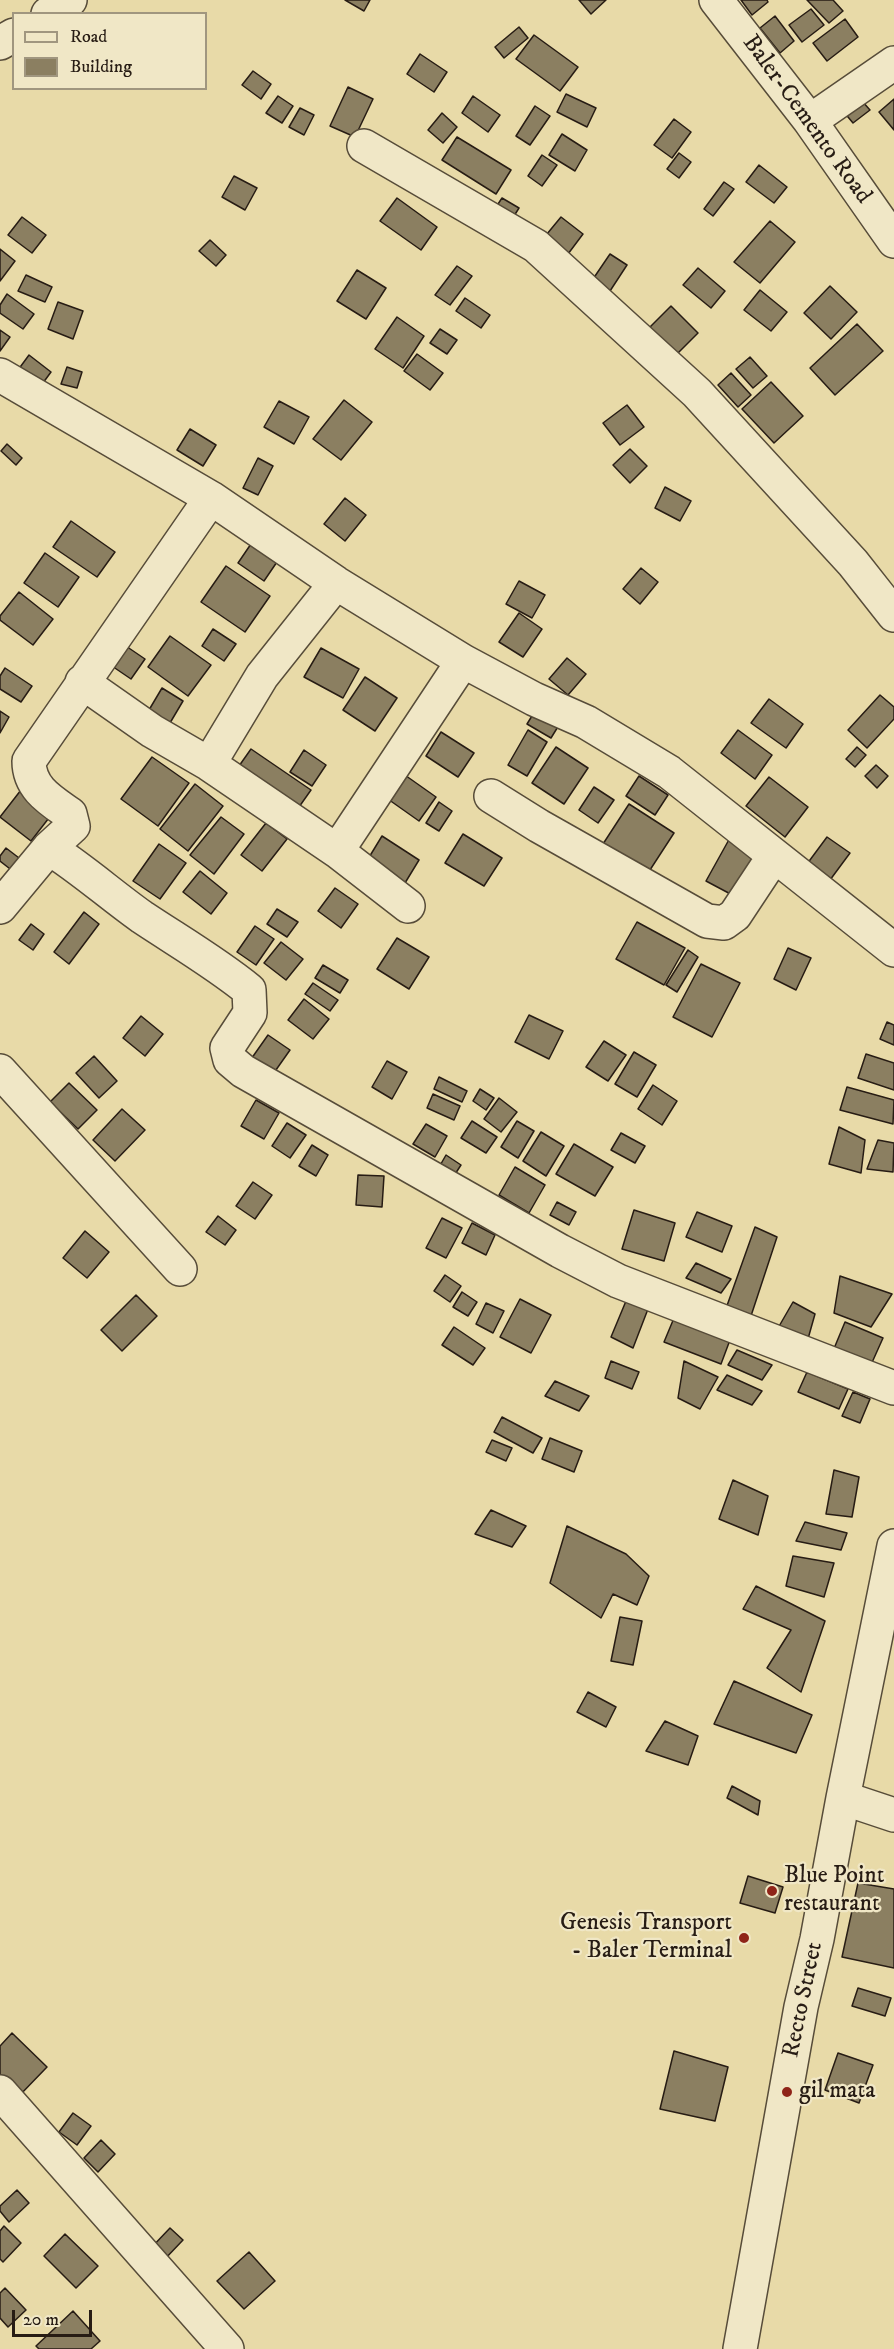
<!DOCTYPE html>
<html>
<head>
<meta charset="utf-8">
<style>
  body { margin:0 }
  #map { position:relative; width:894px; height:2349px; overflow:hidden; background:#e8daa8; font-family:"IM FELL DW Pica",serif }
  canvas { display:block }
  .legend { position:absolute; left:12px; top:12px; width:195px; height:78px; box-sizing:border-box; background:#f0e7c6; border:2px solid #a0967f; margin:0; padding:8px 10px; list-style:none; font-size:18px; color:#271c14 }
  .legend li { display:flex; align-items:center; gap:12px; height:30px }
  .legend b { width:30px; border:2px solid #a0967f }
  .scale { position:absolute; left:12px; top:2310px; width:80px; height:27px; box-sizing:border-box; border:3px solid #271c14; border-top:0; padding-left:8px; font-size:18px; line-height:21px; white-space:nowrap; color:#271c14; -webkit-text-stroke:4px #f0e7c6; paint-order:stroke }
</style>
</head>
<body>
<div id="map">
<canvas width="894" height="2349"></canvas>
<ul class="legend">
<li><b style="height:8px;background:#f0e7c6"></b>Road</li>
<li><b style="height:16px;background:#8b7f61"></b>Building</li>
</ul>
<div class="scale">20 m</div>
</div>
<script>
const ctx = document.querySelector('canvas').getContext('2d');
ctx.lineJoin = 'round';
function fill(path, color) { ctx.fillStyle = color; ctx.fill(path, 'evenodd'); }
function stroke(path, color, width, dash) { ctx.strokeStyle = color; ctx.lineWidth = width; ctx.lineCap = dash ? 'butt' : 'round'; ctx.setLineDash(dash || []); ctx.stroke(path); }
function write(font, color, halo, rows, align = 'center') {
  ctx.font = font + ' "IM FELL DW Pica",serif'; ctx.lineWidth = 4.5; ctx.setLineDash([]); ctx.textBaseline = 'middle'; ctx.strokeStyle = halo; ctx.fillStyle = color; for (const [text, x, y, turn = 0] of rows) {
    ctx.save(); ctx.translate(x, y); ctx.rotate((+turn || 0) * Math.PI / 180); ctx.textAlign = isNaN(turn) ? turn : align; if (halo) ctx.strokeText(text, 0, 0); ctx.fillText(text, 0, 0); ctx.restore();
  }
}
const building = new Path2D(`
  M345 0H370L364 11Z
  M579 0H606L591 14Z
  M741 0H767L768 2 752 15Z
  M807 0H833L843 11 829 23Z
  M811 9 824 25 802 42 789 25Z
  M775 16 794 41 780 53 760 28Z
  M845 19 858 37 827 61 813 43Z
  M519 27 528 38 504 58 495 47Z
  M534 35 578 67 560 91 516 59Z
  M420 54 447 72 434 92 407 74Z
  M253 71 271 84 261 99 242 85Z
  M348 87 373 99 355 137 330 126Z
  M854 92 870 110 853 123 838 105Z
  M566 94 596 108 587 127 557 112Z
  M278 96 293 106 282 123 266 113Z
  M473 96 500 115 488 132 462 113Z
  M894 99V130L879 112Z
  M535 106 550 116 530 145 516 136Z
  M300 108 314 115 304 135 289 127Z
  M442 113 457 127 443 143 428 130Z
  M674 119 691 132 672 158 654 145Z
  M562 134 587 150 575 171 549 155Z
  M457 137 511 170 496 194 442 160Z
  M679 153 691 162 679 178 667 169Z
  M542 155 557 165 542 186 528 176Z
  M759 165 787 187 774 203 746 182Z
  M234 176 257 188 245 210 222 197Z
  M724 182 734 189 713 216 704 209Z
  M397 198 437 227 421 250 380 221Z
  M502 198 519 208 509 224 492 213Z
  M22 217 46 235 32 253 8 235Z
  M561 217 583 234 565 258 542 240Z
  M770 221 795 242 760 283 734 262Z
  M210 240 226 255 216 266 199 251Z
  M0 249 15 261 0 281Z
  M610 254 627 265 610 291 593 279Z
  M457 266 472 276 450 305 435 295Z
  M698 268 725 291 711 308 683 285Z
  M357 270 386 288 366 319 337 301Z
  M26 275 52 287 45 302 18 291Z
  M830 286 857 312 831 339 804 313Z
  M760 290 787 312 771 331 744 310Z
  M7 294 34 314 23 329 0 313V305Z
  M465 298 490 315 481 328 456 311Z
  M58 302 83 311 73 339 48 329Z
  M671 306 698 333 675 356 648 329Z
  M397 317 424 336 403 368 375 349Z
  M857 324 883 351 835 395 810 368Z
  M440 329 457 340 447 354 430 343Z
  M0 330 10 337 0 351Z
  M417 354 443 373 430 390 404 371Z
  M29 355 51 372 40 387 18 370Z
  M750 357 767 376 753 388 736 369Z
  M67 367 82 372 77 388 61 384Z
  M731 373 751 395 738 407 718 385Z
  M771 382 803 416 774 443 742 409Z
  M344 400 372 422 341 460 313 439Z
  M279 401 309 417 294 444 264 427Z
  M627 405 644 427 620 445 603 423Z
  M190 429 216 445 203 466 177 450Z
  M7 444 22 458 16 465 1 451Z
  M630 449 647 466 630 483 613 465Z
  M258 458 273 466 258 495 243 488Z
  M665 487 691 501 680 521 655 508Z
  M345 498 366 515 345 541 324 524Z
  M71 521 115 552 97 577 53 547Z
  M253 541 279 559 264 581 238 563Z
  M45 553 79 577 58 607 24 583Z
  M226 566 270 596 245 632 201 602Z
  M641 568 658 582 640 604 623 589Z
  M519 581 545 595 532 618 506 604Z
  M19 592 53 619 33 645 0 620V616Z
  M519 613 542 629 523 657 499 642Z
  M213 629 236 644 224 661 202 646Z
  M170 636 211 665 188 696 148 667Z
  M120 642 145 659 131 679 106 662Z
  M321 648 359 669 343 698 304 677Z
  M567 658 586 674 568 695 549 679Z
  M5 668 32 686 21 702 0 689V676Z
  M365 677 397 698 375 731 343 710Z
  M162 688 183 701 167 728 146 715Z
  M880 695 894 707V719L867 748 848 730Z
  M769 699 803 724 786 748 751 723Z
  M0 711 9 717 0 733Z
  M535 711 559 725 551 738 527 724Z
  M528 730 547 742 527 776 508 765Z
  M738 730 772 755 755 779 721 753Z
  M441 732 474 753 458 777 426 756Z
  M556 747 588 768 564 804 532 783Z
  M857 747 866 755 855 767 846 759Z
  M251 749 311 790 299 807 239 766Z
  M304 750 326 765 312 786 290 772Z
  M152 757 189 783 158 826 121 799Z
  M876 765 888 776 877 788 865 776Z
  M402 773 436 797 419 821 385 797Z
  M639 776 668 795 655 815 626 796Z
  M769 777 808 807 785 837 746 806Z
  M195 784 223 806 188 851 160 829Z
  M594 787 614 800 598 823 579 810Z
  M21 790 52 814 31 841 0 817Z
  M439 802 452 811 439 831 426 823Z
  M629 804 674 833 648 873 603 844Z
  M221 817 244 834 214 874 190 855Z
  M266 823 287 839 262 871 241 855Z
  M463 834 502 858 484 886 445 863Z
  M382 836 419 860 405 883 368 859Z
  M731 836 762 856 738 898 706 881Z
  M827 837 850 853 830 880 807 864Z
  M159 844 186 863 160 899 133 881Z
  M6 848 23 861 14 872 0 861V856Z
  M200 871 227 893 211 914 183 892Z
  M335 888 358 904 341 928 318 911Z
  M277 909 298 922 287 937 267 924Z
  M84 912 99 924 69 964 54 952Z
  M637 922 685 948 664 985 616 959Z
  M31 924 44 934 33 950 19 940Z
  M255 926 274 939 256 965 237 952Z
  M397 938 429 957 409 989 377 969Z
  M281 942 303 959 286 980 264 963Z
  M788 948 811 958 796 990 774 979Z
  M688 950 698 957 677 992 666 985Z
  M701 964 740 983 712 1037 673 1017Z
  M323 965 348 980 340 993 315 978Z
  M313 983 338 1000 330 1011 305 994Z
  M304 999 329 1019 313 1039 288 1020Z
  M529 1015 563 1031 549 1059 515 1042Z
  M141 1016 163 1034 145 1056 123 1038Z
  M887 1022 894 1025V1045L880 1039Z
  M268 1035 290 1050 271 1077 249 1062Z
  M604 1041 626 1055 608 1081 586 1067Z
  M634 1052 656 1065 637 1097 615 1084Z
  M866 1054 894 1063V1090L858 1078Z
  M94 1056 117 1081 99 1098 76 1073Z
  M387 1061 407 1072 392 1099 372 1087Z
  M439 1077 467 1091 462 1102 434 1089Z
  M69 1083 97 1110 78 1129 50 1102Z
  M653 1085 677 1101 662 1125 638 1109Z
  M847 1087 894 1100 893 1124 840 1110Z
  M480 1089 494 1098 486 1110 473 1101Z
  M433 1094 460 1106 454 1120 427 1108Z
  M499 1098 517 1112 501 1132 484 1119Z
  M256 1100 279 1113 264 1139 241 1126Z
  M122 1109 145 1130 115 1161 93 1140Z
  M472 1121 497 1137 486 1153 461 1138Z
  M517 1121 534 1131 518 1158 501 1147Z
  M287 1123 306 1135 290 1158 272 1146Z
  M426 1124 447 1136 435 1157 413 1144Z
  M839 1127 865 1140 861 1173 829 1164Z
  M541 1132 564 1146 546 1176 523 1161Z
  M621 1133 645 1146 635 1163 611 1150Z
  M878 1140 894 1143 893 1172 867 1169Z
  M574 1144 613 1167 595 1196 556 1174Z
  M312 1145 328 1155 316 1176 299 1166Z
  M446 1155 461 1165 448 1185 434 1176Z
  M515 1167 545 1185 529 1213 499 1195Z
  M358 1175 384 1176 382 1207 356 1205Z
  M253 1182 272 1195 255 1219 236 1206Z
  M557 1202 576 1212 569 1225 550 1215Z
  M634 1210 675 1223 664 1261 622 1249Z
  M697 1212 732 1226 722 1252 686 1237Z
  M218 1216 236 1230 225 1245 206 1232Z
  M442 1218 462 1228 446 1258 426 1248Z
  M472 1223 495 1235 486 1255 462 1243Z
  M755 1227 777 1237 748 1325 724 1314Z
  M85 1231 109 1252 87 1278 63 1258Z
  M696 1263 731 1279 721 1293 686 1278Z
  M445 1275 461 1286 450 1302 434 1291Z
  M840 1276 892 1294 871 1327 834 1313Z
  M462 1292 477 1302 468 1316 453 1307Z
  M136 1295 157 1316 122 1351 101 1330Z
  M520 1299 551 1315 531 1353 500 1337Z
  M626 1301 648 1309 633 1348 611 1337Z
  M793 1302 815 1314 804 1353 774 1335Z
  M486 1303 504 1311 493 1333 476 1324Z
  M674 1318 730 1340 721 1364 664 1342Z
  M845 1322 883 1338 870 1367 833 1351Z
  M454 1327 485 1348 473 1365 442 1345Z
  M737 1350 772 1365 762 1380 728 1365Z
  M611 1361 639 1372 632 1389 605 1378Z
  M684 1361 718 1377 700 1409 678 1398Z
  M807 1372 848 1389 839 1409 798 1392Z
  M727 1375 762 1391 752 1405 717 1390Z
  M555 1381 589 1396 579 1411 545 1396Z
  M853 1392 870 1399 860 1423 842 1416Z
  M502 1417 542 1438 533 1453 494 1432Z
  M550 1438 582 1451 574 1472 542 1459Z
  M492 1440 512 1448 506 1461 486 1452Z
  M834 1470 859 1477 852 1517 826 1514Z
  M733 1480 768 1496 758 1535 719 1519Z
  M491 1510 526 1526 512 1547 475 1534Z
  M805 1522 847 1533 841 1550 796 1541Z
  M567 1526 626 1554 649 1576 637 1605 613 1594 601 1618 550 1583Z
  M793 1556 834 1563 824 1597 786 1586Z
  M756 1586 825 1621 801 1692 767 1668 791 1630 743 1609Z
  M620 1617 642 1621 633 1665 611 1661Z
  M734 1681 812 1715 796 1753 714 1724Z
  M588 1692 616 1707 606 1727 577 1712Z
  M665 1721 698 1736 688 1765 646 1751Z
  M732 1786 760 1801 758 1815 727 1798Z
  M748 1876 783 1887 775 1913 740 1903Z
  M858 1883 894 1889V1968L842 1957Z
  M858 1988 891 1998 885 2016 852 2006Z
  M12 2033 47 2067 18 2097 0 2080V2046Z
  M674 2051 728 2067 715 2121 660 2109Z
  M838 2053 873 2065 859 2103 825 2090Z
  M73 2113 91 2126 77 2145 59 2132Z
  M101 2140 115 2154 98 2172 84 2158Z
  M17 2190 29 2203 9 2222 0 2211V2206Z
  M4 2226 21 2243 3 2262 0 2259V2231Z
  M170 2228 183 2240 163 2261 150 2249Z
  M65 2234 98 2266 76 2288 44 2256Z
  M249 2252 275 2281 244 2309 217 2281Z
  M5 2288 26 2310 8 2327 0 2318V2293Z
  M73 2311 100 2341 91 2349H39L36 2346Z`);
fill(building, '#8b7f61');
stroke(building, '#271c14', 1.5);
const minor = new Path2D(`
  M716 0 810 121 894 241
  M48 14 70 0
  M0 43 14 35
  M810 121 894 63
  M364 146 536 246 697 393 853 563 894 615
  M0 375 211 498 336 583 463 661 534 699 586 722 669 772 894 950
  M82 682 152 731 209 764 337 851 408 906
  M209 764 262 676 336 583
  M491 796 539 826 707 921 724 923 735 915 774 856
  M49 848C82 869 111 895 142 917 178 941 216 963 249 990L250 1013 227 1048 230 1060 243 1071 560 1251 618 1281 894 1388
  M337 851 463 661
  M0 907 49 848 73 826 70 814C50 800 29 788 29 761L211 498
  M0 1071 180 1269
  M843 1798 894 1815
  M0 2092 227 2349
  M740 2349 801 2007 817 1939 843 1798 894 1546`);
stroke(minor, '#574c39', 36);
stroke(minor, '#f0e7c6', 33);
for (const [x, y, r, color] of [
  [772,1891,6,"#8f2418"],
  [744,1938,6,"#8f2418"],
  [787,2092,6,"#8f2418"]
]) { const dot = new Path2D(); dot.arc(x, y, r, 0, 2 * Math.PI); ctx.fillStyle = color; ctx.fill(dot); stroke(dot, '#f0e7c6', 2); }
write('24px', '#271c14', '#f0e7c6', [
  ["Baler-Cemento Road",806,120,54],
  ["Recto Street",804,2000,-78]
]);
write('24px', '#271c14', '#f0e7c6', [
  ["Blue Point",784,1877],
  ["restaurant",784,1905],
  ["Genesis Transport",732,1924,"right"],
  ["- Baler Terminal",732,1952,"right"],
  ["gil mata",799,2092]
], 'left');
</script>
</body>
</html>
